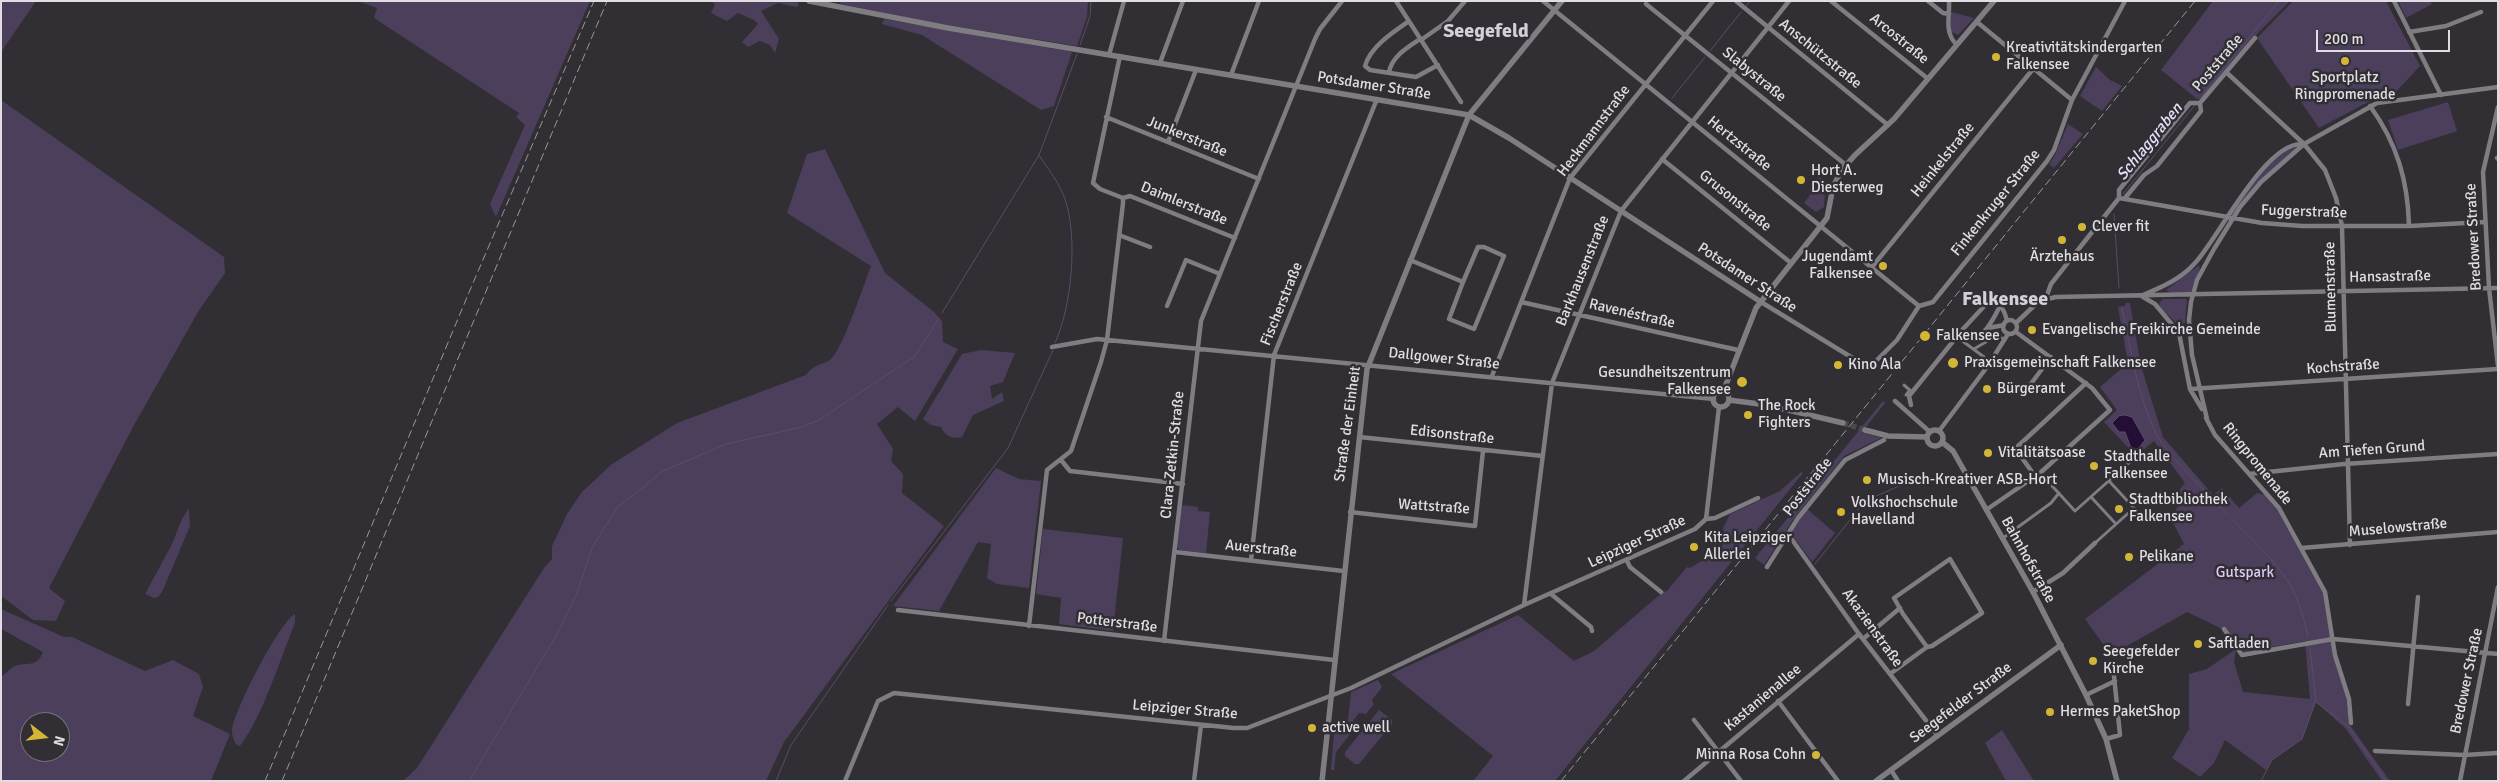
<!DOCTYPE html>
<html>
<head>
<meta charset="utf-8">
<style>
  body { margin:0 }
  #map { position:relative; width:2499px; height:782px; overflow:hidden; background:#312e34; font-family:Signika,sans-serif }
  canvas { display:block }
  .frame { position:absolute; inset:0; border:2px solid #e0dee2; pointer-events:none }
  .north { position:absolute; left:20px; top:712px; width:50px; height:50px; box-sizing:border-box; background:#312e34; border:1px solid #77747a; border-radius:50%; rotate:106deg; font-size:14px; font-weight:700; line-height:20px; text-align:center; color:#e0dee2 }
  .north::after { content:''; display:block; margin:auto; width:18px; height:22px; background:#d3b635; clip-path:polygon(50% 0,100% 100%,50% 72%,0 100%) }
  .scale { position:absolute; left:2316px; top:30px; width:134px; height:22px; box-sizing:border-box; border:2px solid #e0dee2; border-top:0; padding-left:6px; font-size:15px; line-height:18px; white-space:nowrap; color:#e0dee2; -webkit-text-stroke:4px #312e34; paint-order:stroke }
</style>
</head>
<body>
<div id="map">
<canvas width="2499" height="782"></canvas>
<div class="frame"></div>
<div class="north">N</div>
<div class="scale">200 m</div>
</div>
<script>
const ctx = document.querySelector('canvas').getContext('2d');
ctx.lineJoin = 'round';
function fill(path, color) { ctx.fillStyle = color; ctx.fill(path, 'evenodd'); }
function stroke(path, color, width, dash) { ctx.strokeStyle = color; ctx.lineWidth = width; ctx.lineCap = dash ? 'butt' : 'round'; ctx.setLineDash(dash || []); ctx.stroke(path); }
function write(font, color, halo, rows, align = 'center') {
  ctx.font = font + ' Signika,sans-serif'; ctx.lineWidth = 5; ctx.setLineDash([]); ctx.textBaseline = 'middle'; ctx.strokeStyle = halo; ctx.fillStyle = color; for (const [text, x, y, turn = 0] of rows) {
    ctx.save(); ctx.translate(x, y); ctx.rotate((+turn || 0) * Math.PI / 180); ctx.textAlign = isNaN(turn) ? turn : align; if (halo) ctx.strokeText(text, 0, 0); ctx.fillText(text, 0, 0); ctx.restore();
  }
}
fill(new Path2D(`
  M1 1H36L1 52Z
  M358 1H590L496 217 490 204 525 125 516 117 519 113 374 18 377 8Z
  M710 1H791L799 3 797 7 778 3 761 11 779 39 775 53 770 45 760 41 748 47 742 42 758 24 754 20 738 13 727 21 711 13 715 4Z
  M839 1H1088L1087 17 1077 46 929 22 841 4Z
  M2213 1H2290L2253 38 2202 100 2197 99 2161 70Z
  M2293 1H2386L2420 66 2392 96 2372 100 2319 128 2257 38Z
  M2398 1H2430L2432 4 2406 18Z
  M1951 12 1974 18 1958 35 1951 32Z
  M884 19 1072 52 1054 106 1041 110 922 35 882 24Z
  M2096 67 2110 80 2122 86 2102 111 2080 96Z
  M1 100 224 257 225 273 198 312 133 427 49 588 65 601 56 621 33 620 1 596Z
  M2448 102 2457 131 2398 150 2388 120Z
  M2068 124 2083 134 2054 168 2049 164 2055 155Z
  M2297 147 2267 175 2230 218C2235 198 2277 150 2297 147Z
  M825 149 885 273 934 312 942 321 943 342 958 349 915 421 898 407 877 424 893 449 891 461 903 474 902 493 944 526 784 742 766 781H403L417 768 544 568 552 559V546L567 514 582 492 612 464 677 423 806 375C816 362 823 366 831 359 843 348 864 284 871 266L787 213 807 154Z
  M1820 177 1827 185 1825 189 1824 207 1816 212 1804 203 1819 183 1817 181Z
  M2199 265 2200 269 2191 292 2171 293 2166 290Z
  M2163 299H2187L2185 323 2179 326 2161 308 2159 303Z
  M2126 303H2130L2141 366 2163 437 2213 495 2222 488 2239 508 2257 493 2265 495 2277 508 2323 592 2347 700 2349 724 2390 781H2382L2346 729 2316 702 2302 739 2272 760 2266 770 2225 740 2214 763 2200 777 2172 758 2189 729V674L2207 669 2236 649 2234 662 2243 692 2310 699 2305 641 2244 652 2225 628 2222 629 2187 612 2111 655 2085 619 2184 544 2171 519 2182 498 2177 493 2185 483 2154 441 2136 456 2104 422 2117 410 2100 387 2128 363 2118 307 2125 306Z
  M981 350 1015 353 1003 382 990 386 992 399 1002 392 1004 401 973 415 962 437C951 439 946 437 941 427L931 425 923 419 962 354Z
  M1883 401 1885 403 1862 432 1881 438 1844 456 1793 520 1764 565 1755 558Z
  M996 468 1019 479 1041 481 1029 588 997 584 987 578 991 544 978 542 939 611 893 606Z
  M1801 472 1803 473 1555 781H1473L1493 756 1391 674 1518 615 1574 661 1594 651 1664 591 1666 592 1687 567 1690 568 1718 551 1723 544 1725 536 1723 528 1730 514 1780 491Z
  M1182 505 1198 507V511L1210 512 1206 553 1179 550 1177 546Z
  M189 508 190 526 162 592 158 597 154 598 145 594 172 544 182 519Z
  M1807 509 1835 533 1812 562 1790 532Z
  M1043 529 1123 538 1113 631 1059 624 1061 598 1036 594Z
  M1 609 64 637H72L145 671 173 660 199 674 203 687 193 716 230 734 211 781H1V677C5 674 9 669 13 667 26 660 36 670 43 652L1 629ZM30 722H60V752H30Z
  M295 614V623C280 659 263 716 240 746L237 745C234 742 232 736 232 731 232 714 280 621 295 614Z
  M1378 680 1382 687 1372 700 1375 708 1374 704 1366 714 1359 713 1353 721 1356 727 1336 752 1334 770H1331L1334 732 1347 730 1351 692Z
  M1379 710 1392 720V724L1359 764H1355L1345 756V752Z
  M2002 730 2034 781H2006L1985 743Z`), '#4c3f5b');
const water = new Path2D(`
  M2125 415 2132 417 2145 440 2138 449 2131 448 2125 432H2119L2112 423 2119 416Z`);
fill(water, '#230e35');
stroke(water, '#5c4c69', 1);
stroke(new Path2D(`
  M1746 6 1750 1
  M1080 45 1090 16 1091 1
  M1710 51 1741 12
  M2201 97 2279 1
  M1672 98 1705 57
  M1039 155C1048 169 1060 184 1065 199 1078 237 1072 306 1055 343
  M2123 194 2195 105
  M2114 214 2119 288
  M2122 308C2131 349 2137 395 2156 433 2169 458 2207 492 2227 514
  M942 313 1039 155 1077 54
  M2233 520C2273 561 2297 578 2308 637
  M1815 564 1865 501 1915 479
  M891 601 1008 448 1053 350
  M2310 648 2316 702 2349 727 2386 781
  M469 781 557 634 576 595 593 546 617 508 663 471 726 444 802 427 819 420 915 356 939 318
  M776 781 791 745 888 605
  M2261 781 2272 760 2302 739 2315 703`), '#5c4c69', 1);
stroke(new Path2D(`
  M1843 423 1865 430`), '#4b484e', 5.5, [5.5, 3]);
stroke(new Path2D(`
  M1957 337 1984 357 1985 366
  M1974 349 1994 337 2002 338
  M1904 385 1912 392
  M1906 395 1910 390
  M2043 476 2075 511 2131 461
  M2091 497 2116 524
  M2003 538 2051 503 2059 493
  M2095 543 2134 508 2109 481`), '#7f7d81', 3);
stroke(new Path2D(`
  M1396 1 1461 102
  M1543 1 1919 306
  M1736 1 1888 125
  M1831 1 1927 78
  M1928 1 1943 13 1949 14
  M1949 1C1950 16 1944 32 1956 44
  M2394 1 2441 95
  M1646 4 1846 165
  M1409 21C1393 32 1370 47 1365 66L1370 70 1416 77 1438 65
  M1977 22 2072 100
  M2409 32 2446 26 2481 12
  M1421 40 1448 21 1465 1
  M1109 55 1124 1
  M1160 63 1183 1
  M1389 72C1392 56 1408 47 1420 39
  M2226 72 2304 144 2325 170 2336 198 2342 226 2350 545
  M1231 75 1259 1
  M2370 106C2397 143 2408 181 2409 226
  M2498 107 2483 172 2489 288 2498 366
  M1106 117 1259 179
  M1168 142 1196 70
  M2497 158 2498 159
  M1662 159 1791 263
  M1123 198 1130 196 1235 238
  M2119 198 2262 223 2302 226H2409L2485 222
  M2125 198 2144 175 2157 166 2201 111 2200 103 2255 38
  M1119 235 1150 247
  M1410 260 1463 282 1449 319 1474 329 1504 256 1484 247H1478L1463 282
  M1872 267 2033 69
  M2143 295C2162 287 2181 279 2195 263 2218 239 2265 141 2303 144
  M2143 297 2155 304 2179 333 2190 389 2202 409
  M2046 298 2051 284 2119 198V190L2190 103H2200
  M1521 302 1738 350
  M1761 302 1869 368 1897 340 1919 306
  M1167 306 1186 260 1220 274
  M1919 306 1933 302 2047 161 2054 150 2072 100 2125 1
  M2000 306C1994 318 1983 341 1967 339L1963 335V329L1989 301C2000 300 2005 312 2007 321
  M2003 327a7 7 0 1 1 14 0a7 7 0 1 1-14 0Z
  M2016 323 2039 301 2056 297 2498 288
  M1988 328 2004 325
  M1052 347 1097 339 1714 399
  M1492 376 1570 178 1713 1
  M2190 389 2498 369
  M2024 393 2051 357
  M1895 401 1930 432
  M1911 405 1909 396 1963 329
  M2206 418 2215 435 2279 508 2325 592 2335 655 2349 699 2351 723
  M2207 419 2192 355 2189 320 2191 302 2197 280 2214 249 2240 207 2261 182 2304 144 2377 103 2498 87
  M1939 431 1987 367 2008 334
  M1359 437 1543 456
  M1061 460 1070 471 1183 484
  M2249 474 2344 464 2498 454
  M2035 476 2017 451V447L2086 383
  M1986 510 2040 473 2110 410 2092 388 2016 332
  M1350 512 1475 526 1483 451
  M1706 519 1719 407
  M1788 534 1859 634 1938 736
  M2301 548 2498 532
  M1175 552 1343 571
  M1251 560 1274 355 1377 99
  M1627 561 1630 567 1661 592
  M1767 567 1798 518 1845 460 1884 440
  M2033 592 2063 573 2095 543
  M1551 594 1591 627 1592 631
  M1524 605 1552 383 1621 211 1789 1
  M898 610 1334 660
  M1029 626 1047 470 1071 451 1101 362 1107 340 1123 203V198L1100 189 1093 183 1120 56
  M2224 629 2242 655 2333 639 2498 654
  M1863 639 1900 608
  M1164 641 1201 321 1315 39 1320 29 1342 1
  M1890 674 1927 647 1932 646 1982 613 1950 559 1894 598 1903 614 1927 647
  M2086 695 2115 681
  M1778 701 1838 781
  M2408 704 2418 597
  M1694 720 1741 781
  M2106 739 2120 735 2113 666
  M2375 751 2464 755 2498 753
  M1891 770 1898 781
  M845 781 878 701 894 693 1234 728H1247L1351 688 1524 605 1695 529 1706 519 1715 518 1758 498
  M1194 781 1201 725
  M1684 781 1859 634
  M2460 781 2498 587`), '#7f7d81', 4.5);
stroke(new Path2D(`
  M809 1 948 28 1469 115 1509 138 1761 302
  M1713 399a8 8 0 1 1 16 0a8 8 0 1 1-16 0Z
  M1723 392 1756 308 1827 218 1833 187 1841 171 1855 155 1894 119 1994 1
  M1729 400 1767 405 1843 423
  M1865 430 1888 436 1927 437
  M1927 438a8 8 0 1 1 16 0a8 8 0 1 1-16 0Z
  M1942 442 1953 451 2033 592 2086 695 2106 739 2117 781
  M1322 781 1367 369 1469 115 1562 1
  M1876 781 2061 645`), '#7f7d81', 5.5);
stroke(new Path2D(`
  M265 781 470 290 594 1
  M282 781 607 1
  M1561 781 2195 1`), '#9a989d', 1, [8, 4]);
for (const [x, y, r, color] of [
  [1996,57,5,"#d3b635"],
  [2345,61,5,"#d3b635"],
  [1801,180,5,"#d3b635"],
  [2082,227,5,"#d3b635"],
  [2062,240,5,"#d3b635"],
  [1883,266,5,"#d3b635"],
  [2032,330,5,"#d3b635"],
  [1925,336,6,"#d3b635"],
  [1953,363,6,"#d3b635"],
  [1838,365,5,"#d3b635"],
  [1742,382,6,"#d3b635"],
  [1987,389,5,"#d3b635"],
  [1748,415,5,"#d3b635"],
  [1988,453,5,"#d3b635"],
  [2094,466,5,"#d3b635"],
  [1867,480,5,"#d3b635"],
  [2119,509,5,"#d3b635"],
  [1841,512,5,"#d3b635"],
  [1694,547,5,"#d3b635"],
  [2129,557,5,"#d3b635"],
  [2198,644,5,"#d3b635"],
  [2093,661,5,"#d3b635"],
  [2050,712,5,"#d3b635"],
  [1312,728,5,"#d3b635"],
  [1816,755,5,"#d3b635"]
]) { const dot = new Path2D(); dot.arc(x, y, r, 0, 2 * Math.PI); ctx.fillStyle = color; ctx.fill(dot); stroke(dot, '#312e34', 2); }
write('15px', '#e0dee2', '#312e34', [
  ["Arcostraße",1899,39,39],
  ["Anschützstraße",1820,54,39],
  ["Poststraße",2218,63,-50],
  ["Slabystraße",1754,75,39],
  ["Potsdamer Straße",1374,86,9],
  ["Heckmannstraße",1594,131,-53],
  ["Junkerstraße",1187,137,22],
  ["Hertzstraße",1739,144,39],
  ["Heinkelstraße",1943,160,-51],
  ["Grusonstraße",1735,201,39],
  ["Finkenkruger Straße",1996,203,-51],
  ["Daimlerstraße",1184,204,22],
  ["Fuggerstraße",2304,212,2],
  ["Bredower Straße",2474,237,-93],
  ["Barkhausenstraße",1583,271,-68],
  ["Hansastraße",2390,277,-1],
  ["Potsdamer Straße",1747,278,33],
  ["Blumenstraße",2331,287,-91],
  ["Fischerstraße",1282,304,-68],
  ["Ravenéstraße",1632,314,13],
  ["Dallgower Straße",1444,359,6],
  ["Kochstraße",2343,367,-4],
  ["Straße der Einheit",1348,424,-82],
  ["Edisonstraße",1452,435,6],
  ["Am Tiefen Grund",2372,450,-4],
  ["Clara-Zetkin-Straße",1173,455,-84],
  ["Ringpromenade",2257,464,51],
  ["Poststraße",1808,487,-52],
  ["Wattstraße",1434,507,4],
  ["Muselowstraße",2398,528,-5],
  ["Leipziger Straße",1637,542,-25],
  ["Auerstraße",1261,549,6],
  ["Bahnhofstraße",2028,560,61],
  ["Potterstraße",1117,623,7],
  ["Akazienstraße",1872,628,54],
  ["Bredower Straße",2467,681,-78],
  ["Kastanienallee",1763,698,-40],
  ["Seegefelder Straße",1961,703,-37],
  ["Leipziger Straße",1185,710,5]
]);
write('15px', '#e0dee2', '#312e34', [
  ["Kreativitätskindergarten",2006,48],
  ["Falkensee",2006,65],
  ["Sportplatz",2345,78,"center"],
  ["Ringpromenade",2345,95,"center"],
  ["Hort A.",1811,171],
  ["Diesterweg",1811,188],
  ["Clever fit",2092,227],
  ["Jugendamt",1873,257,"right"],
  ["Falkensee",1873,274,"right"],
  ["Ärztehaus",2062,257,"center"],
  ["Evangelische Freikirche Gemeinde",2042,330],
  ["Falkensee",1936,336],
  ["Praxisgemeinschaft Falkensee",1964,363],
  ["Kino Ala",1848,365],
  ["Gesundheitszentrum",1731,373,"right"],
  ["Falkensee",1731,390,"right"],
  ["Bürgeramt",1997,389],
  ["The Rock",1758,406],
  ["Fighters",1758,423],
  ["Vitalitätsoase",1998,453],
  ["Stadthalle",2104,457],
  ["Falkensee",2104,474],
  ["Musisch-Kreativer ASB-Hort",1877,480],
  ["Stadtbibliothek",2129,500],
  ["Falkensee",2129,517],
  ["Volkshochschule",1851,503],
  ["Havelland",1851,520],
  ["Kita Leipziger",1704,538],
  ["Allerlei",1704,555],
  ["Pelikane",2139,557],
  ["Saftladen",2208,644],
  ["Seegefelder",2103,652],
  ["Kirche",2103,669],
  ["Hermes PaketShop",2060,712],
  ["active well",1322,728],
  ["Minna Rosa Cohn",1806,755,"right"]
], 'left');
write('15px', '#dfcbf6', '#312e34', [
  ["Gutspark",2245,573]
]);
write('italic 16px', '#ebdefb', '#312e34', [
  ["Schlaggraben",2150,142,-51]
]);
write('bold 20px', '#d4d0d8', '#312e34', [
  ["Seegefeld",1486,32],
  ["Falkensee",2005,300]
]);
</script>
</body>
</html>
